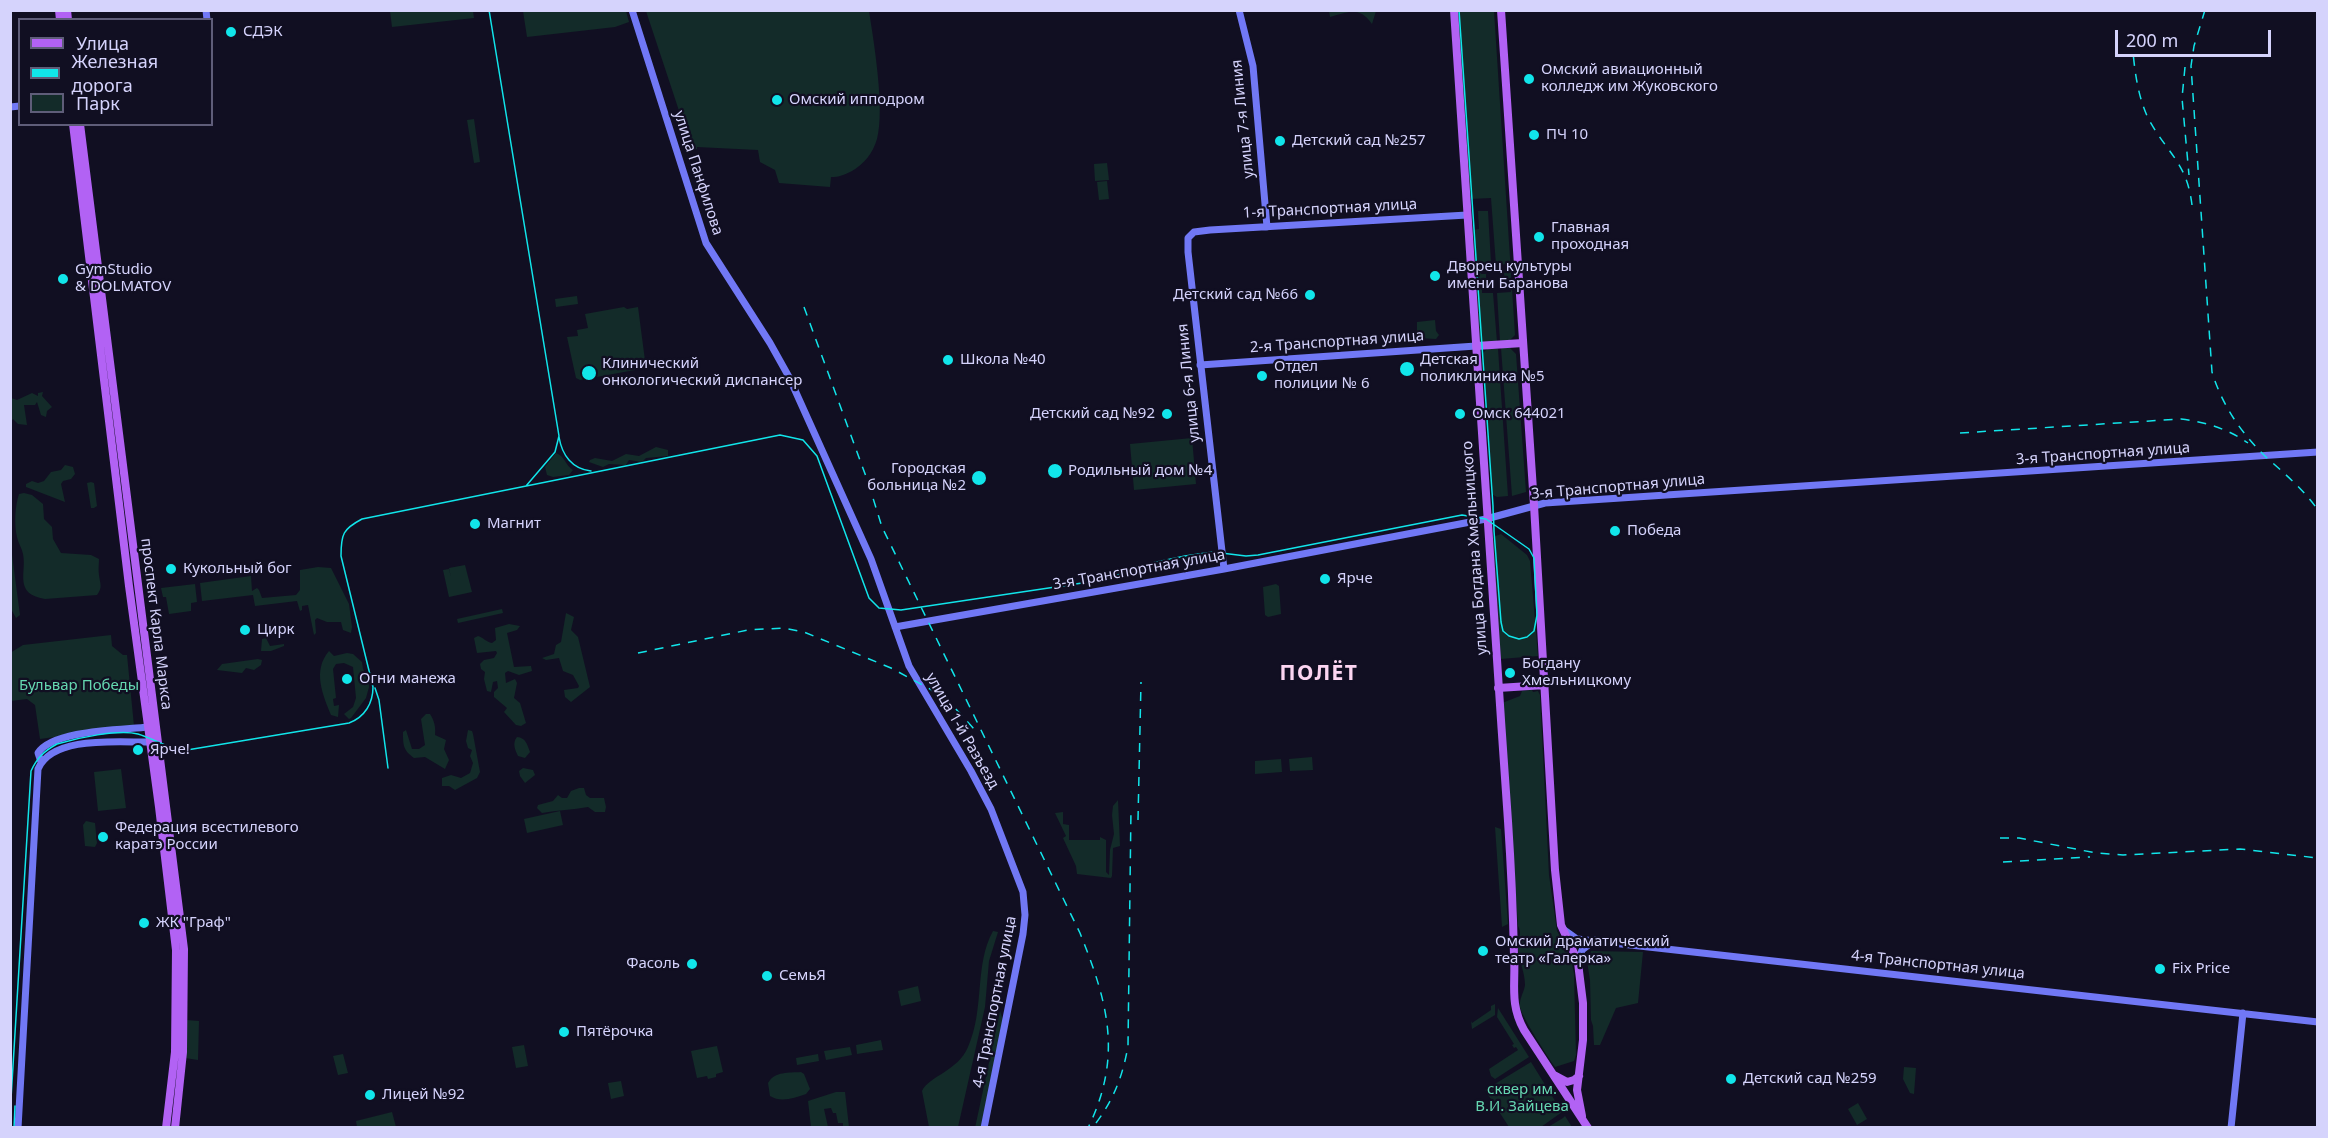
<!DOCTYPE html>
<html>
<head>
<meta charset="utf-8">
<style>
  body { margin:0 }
  #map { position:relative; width:2328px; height:1138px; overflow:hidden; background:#110f22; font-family:"Noto Sans",sans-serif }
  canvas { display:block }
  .frame { position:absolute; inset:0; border:12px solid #d5d3fc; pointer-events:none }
  .legend { position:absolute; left:18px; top:18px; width:195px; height:108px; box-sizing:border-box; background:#110f22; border:2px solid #5f5d79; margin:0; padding:8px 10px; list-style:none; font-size:18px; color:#d5d3fc }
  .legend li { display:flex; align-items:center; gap:12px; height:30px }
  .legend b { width:30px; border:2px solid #5f5d79 }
  .scale { position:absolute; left:2115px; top:30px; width:156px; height:27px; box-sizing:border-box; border:3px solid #d5d3fc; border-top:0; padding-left:8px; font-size:18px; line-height:21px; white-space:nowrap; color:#d5d3fc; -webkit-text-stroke:4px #110f22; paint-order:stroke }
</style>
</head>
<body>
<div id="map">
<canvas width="2328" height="1138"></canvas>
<div class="frame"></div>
<ul class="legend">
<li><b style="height:8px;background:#b262f4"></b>Улица</li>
<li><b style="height:8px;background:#11e5ea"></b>Железная дорога</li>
<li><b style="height:16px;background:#132b29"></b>Парк</li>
</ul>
<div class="scale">200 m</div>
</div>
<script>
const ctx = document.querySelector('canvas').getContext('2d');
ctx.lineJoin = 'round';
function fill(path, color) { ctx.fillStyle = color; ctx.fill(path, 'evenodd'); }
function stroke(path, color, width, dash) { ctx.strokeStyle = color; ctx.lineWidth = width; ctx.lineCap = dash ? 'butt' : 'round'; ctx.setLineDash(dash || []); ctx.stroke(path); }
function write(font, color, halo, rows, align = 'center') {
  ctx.font = font + ' "Noto Sans",sans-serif'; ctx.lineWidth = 4.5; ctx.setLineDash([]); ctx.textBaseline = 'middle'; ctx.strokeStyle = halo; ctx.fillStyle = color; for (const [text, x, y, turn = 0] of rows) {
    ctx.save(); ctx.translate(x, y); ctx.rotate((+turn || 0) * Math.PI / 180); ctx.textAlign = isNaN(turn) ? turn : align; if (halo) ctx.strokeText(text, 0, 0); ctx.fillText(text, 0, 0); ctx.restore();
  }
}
fill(new Path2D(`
  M390 11H473L474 18 392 27Z
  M523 11H626L629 22 615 27 527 37Z
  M646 11H869C874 43 885 109 877 139 873 153 864 164 852 171 843 175 840 177 831 177L830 187 779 183 775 170 760 162 758 150 697 147V149L692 150Z
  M1329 11V10L1376 11 1372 24C1359 6 1349 12 1330 17Z
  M1457 11H1494L1515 335 1510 340 1500 342 1497 293 1511 292 1510 283H1505L1504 273 1509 272V264L1496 265 1491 198 1470 199Z
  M474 119 480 162 474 163 467 120Z
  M1107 163 1109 180 1095 181 1094 164Z
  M1107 181 1109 199 1099 200 1097 182Z
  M1478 211H1488L1491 263 1489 266 1481 267V274H1486V285L1482 286V293H1493L1497 342H1479L1473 230 1479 229Z
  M577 296 578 304 556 307 555 299Z
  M624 307 627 309 638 307 646 368 580 380 576 378 567 337 578 336 577 330 588 328 585 314Z
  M1435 320 1436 331 1439 335 1436 339 1417 338V322Z
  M1501 348H1510L1516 354 1526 492 1512 496Z
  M1487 349H1498L1508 496 1497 497 1493 495 1483 353Z
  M43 392 42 396 52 407 47 411 46 417 41 415 37 402 35 405H24L27 425 18 424 13 419 11 422V398L17 400 32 393 38 396V393Z
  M1192 438 1196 484 1134 490 1130 444Z
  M656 447 668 450V456L646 458 642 462 629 460 626 465 609 464 603 467 589 462 590 460 595 458 612 461 626 454 639 456Z
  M556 453C565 456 565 465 573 470L569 475 553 477 547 475 545 467Z
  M65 465 73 467 75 474 71 479 63 481 61 484 65 502 26 487V484L32 481 38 483 44 481 51 472 61 470Z
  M91 482 94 483 97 506 94 508H91L87 483Z
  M24 493 32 495 43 504 44 519 52 527 53 539 61 553 91 555 99 559C99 564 98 570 99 575 100 584 103 587 97 595L45 599C13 594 27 572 23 554 22 548 18 543 17 537 14 524 15 506 19 494Z
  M1501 534 1527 555 1530 561 1538 656 1500 659 1493 537Z
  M11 547 20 615 16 618 11 609Z
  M465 565 472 592 449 597 443 570 449 569 451 577 449 568Z
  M318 567 331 568 349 604 352 627 351 633 343 630 341 622H327L317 618 315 620 316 633 314 635 308 605 302 606V610L300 611 297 601 255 606 253 595 202 601 200 583 251 576 252 591 257 588 259 590 262 598 296 595 300 590V570Z
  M195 584 197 602 191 603V611L169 614 166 597H163L161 588Z
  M1276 584 1279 586 1281 614 1268 617 1265 615 1263 587Z
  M502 609 503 613 458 623 457 619Z
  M566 613 574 617 571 630 578 637 590 687 571 702 565 697 564 690 578 688 579 686 573 675 563 671 559 658 546 660 542 658 554 654 556 645 561 642Z
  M509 624 520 626 517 630 507 633 514 667 531 666 532 671 519 675 508 671 505 673 506 683 515 679 517 683 514 698 520 703 526 723 521 726 516 725 504 712 507 708 494 697V692L498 688 497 681 493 682 491 692 487 691 484 679 485 672 481 669 480 664 484 660 494 658 497 653 496 651 477 653 474 638 478 636C484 638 486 642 492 643L496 640 495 628Z
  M111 635 112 646 123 655H127L134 726 40 739 35 705 27 699 11 701 10 653 23 645Z
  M266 638 270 646 284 644V646L271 651H261L262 639Z
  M329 651 334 656 347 653 353 654 362 662 363 669 368 676 369 687 366 698 351 718 349 719 344 714 353 707 356 698 353 667 344 663 336 664 333 669 336 698 333 699 334 706 339 705 338 717 331 715C323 695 312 671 329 651Z
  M258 659 262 660 261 665 254 670 246 668 242 673 217 670 222 664Z
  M1532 690 1533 692 1538 691 1540 695 1549 875 1557 931 1571 958 1574 974 1576 1055 1574 1061 1555 1067C1547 1056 1522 1017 1520 1007 1519 998 1524 993 1525 985 1525 970 1517 958 1518 944 1519 937 1522 933 1518 926L1502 703 1520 696 1522 691Z
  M426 714H430C434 720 436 727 435 735L446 740 444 749 449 760 445 769 425 757 414 758C403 750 403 745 403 732L406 730 412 749H419L425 745 421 719Z
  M468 730 472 731 473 734 480 772 477 778 455 790 449 786H442V778L451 775 461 778 470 773 473 763 470 756 472 750 468 748 466 741Z
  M517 737C526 738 527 744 530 752L525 758 518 756C515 750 512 743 517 737Z
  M1312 757 1313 770 1290 771 1289 759Z
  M1281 759 1282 772 1255 774V761Z
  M523 768 533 770 535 775 525 783 520 776 519 771Z
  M121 769 126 808 98 811 94 772Z
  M579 788H584L586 795 590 798H604L606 807 605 812H595L588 807C573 810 557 810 542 813L537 808 538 805 553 801 558 795 562 798H567L571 791Z
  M1118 800 1120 846 1113 848 1112 876 1111 878 1077 874 1076 866 1063 838 1066 836 1055 813 1063 812V824L1069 825V840H1100V837L1106 840V872L1109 875 1110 850 1114 834 1112 815 1113 806Z
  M560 811 563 825 527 833 524 819Z
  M86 821 95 823 97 843 95 847 85 846 83 825Z
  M1495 827 1501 829 1508 924 1502 927Z
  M993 931 998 932 989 961 985 1007 958 1127H929L922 1091C929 1076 958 1071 968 1047 985 1009 974 965 993 931Z
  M1591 951 1643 952 1638 1003 1616 1008 1600 1045H1594L1593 1026 1591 1020 1590 980 1587 961Z
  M918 986 921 1001 901 1006 898 991Z
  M1495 1004V1015L1472 1029 1471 1021 1472 1023 1491 1010V1006Z
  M1498 1008 1529 1057 1495 1079 1491 1076 1489 1069 1518 1050 1516 1047 1514 1048 1512 1045 1514 1044 1497 1017Z
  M1000 1011 1003 1020 981 1127 975 1128Z
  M186 1020 199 1021 198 1060 185 1058Z
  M881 1040 883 1050 857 1054 856 1045Z
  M524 1045 528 1066 516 1068 512 1047Z
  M717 1046 723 1072 716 1074V1077L708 1079 707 1076 697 1078 691 1051Z
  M850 1047 852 1055 826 1060 824 1051Z
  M343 1054 348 1073 338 1075 333 1056Z
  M818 1054 819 1061 797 1065 796 1058Z
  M1531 1062 1562 1112 1541 1127H1509L1485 1090Z
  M1904 1067 1916 1068 1914 1094 1910 1093 1903 1079Z
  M801 1072 804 1074 810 1089 806 1094C794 1098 781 1103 770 1096L768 1083C775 1071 789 1073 801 1072Z
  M621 1081 624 1096 611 1099 608 1083Z
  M836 1092H845L849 1127H835L843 1126V1123H838L836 1113H833L831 1108 824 1109 828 1127H811L808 1101Z
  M1858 1103 1867 1119 1857 1125 1848 1109Z
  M392 1112 396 1127H357L356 1121Z
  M1565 1116 1572 1127H1548L1563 1118Z`), '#132b29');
stroke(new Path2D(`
  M206 10 207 20
  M632 10 706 243 770 343 789 377 871 559 909 666 971 771 991 809 1023 892 1025 915 1023 934 984 1128
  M1239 10 1253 66 1267 227
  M10 107 20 106
  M1200 365 1476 346
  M1224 569 1188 252V238L1194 232 1210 230 1467 215
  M895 627 1224 569 1486 519 1545 503 2318 452
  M41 762 38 753C53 730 121 730 148 727
  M1563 929 1577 939 2318 1022
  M1578 962 1582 950 1595 940
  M18 1128 38 769C53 734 123 743 153 742
  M2231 1128 2243 1013`), '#7178f5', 7);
stroke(new Path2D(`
  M59 10 60 20
  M67 10 68 20
  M1454 10C1472 281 1489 551 1508 821 1511 866 1513 910 1514 955 1516 983 1509 1003 1524 1030L1588 1128
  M1501 10 1534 505 1555 870 1561 925 1578 962 1579 971 1583 1003V1040L1577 1090 1582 1116
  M73 124 129 586 159 807 176 950 175 1052 166 1128
  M80 124 184 949 183 1052 175 1128
  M1476 346 1523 343
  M1498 688 1545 685
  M1554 1075 1567 1082 1574 1080 1579 1076`), '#b262f4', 8);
stroke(new Path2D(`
  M489 10 559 436 555 452 526 486
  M559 437C562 455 572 469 591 471
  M375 688 379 700 388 768
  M10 1115 31 771C37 758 44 751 57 744 77 738 118 729 138 734 155 739 169 750 187 750L349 723C365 717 373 703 373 687L341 556C341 534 343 529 362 519L780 435 803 440 817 456 869 598 879 608 901 610 1109 579 1138 566 1185 556 1213 552 1246 556 1258 555 1462 515 1486 519 1529 549 1534 558 1537 615 1534 631 1527 637 1519 639 1509 636 1503 631 1501 622 1494 531C1494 523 1493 514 1493 506L1459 10
  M14 1128 15 1106`), '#11e5ea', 1.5);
stroke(new Path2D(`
  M2205 10 2194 46 2191 66 2212 372C2222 405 2241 433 2266 457 2285 474 2303 489 2318 510
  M2132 40C2134 66 2137 96 2149 120 2168 154 2187 163 2192 205
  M2185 67 2182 98 2189 175
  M804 307 868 482 882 527 1080 933C1108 1003 1123 1056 1088 1128
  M1960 433 2181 419C2206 422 2228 429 2248 443
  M638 653 748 630 783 628 804 632 891 668 930 689 955 708 974 729
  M1138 820 1141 682
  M2000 838H2019L2096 853 2123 855 2240 849 2318 858
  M2003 862 2090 857
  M1096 1123C1114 1099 1123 1075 1128 1046L1131 808`), '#11e5ea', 1.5, [9, 8]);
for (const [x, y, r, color] of [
  [231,32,6,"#11e5ea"],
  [1529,79,6,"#11e5ea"],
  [777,100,6,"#11e5ea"],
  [1534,135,6,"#11e5ea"],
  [1280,141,6,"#11e5ea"],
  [1539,237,6,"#11e5ea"],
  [1435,276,6,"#11e5ea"],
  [63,279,6,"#11e5ea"],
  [1310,295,6,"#11e5ea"],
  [948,360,6,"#11e5ea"],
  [1407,369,8,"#11e5ea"],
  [589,373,8,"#11e5ea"],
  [1262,376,6,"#11e5ea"],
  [1167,414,6,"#11e5ea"],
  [1460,414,6,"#11e5ea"],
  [1055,471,8,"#11e5ea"],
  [979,478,8,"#11e5ea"],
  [475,524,6,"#11e5ea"],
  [1615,531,6,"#11e5ea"],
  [171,569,6,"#11e5ea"],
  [1325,579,6,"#11e5ea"],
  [245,630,6,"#11e5ea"],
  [1510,673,6,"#11e5ea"],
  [347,679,6,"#11e5ea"],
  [138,750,6,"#11e5ea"],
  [103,837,6,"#11e5ea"],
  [144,923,6,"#11e5ea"],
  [1483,951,6,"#11e5ea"],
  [692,964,6,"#11e5ea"],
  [2160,969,6,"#11e5ea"],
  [767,976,6,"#11e5ea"],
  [564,1032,6,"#11e5ea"],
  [1731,1079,6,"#11e5ea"],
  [370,1095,6,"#11e5ea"]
]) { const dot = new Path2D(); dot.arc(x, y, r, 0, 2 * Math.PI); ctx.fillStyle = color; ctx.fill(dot); stroke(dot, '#110f22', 2); }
write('15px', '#d5d3fc', '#110f22', [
  ["СДЭК",243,32],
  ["Омский авиационный",1541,70],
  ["колледж им Жуковского",1541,87],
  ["Омский ипподром",789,100],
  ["ПЧ 10",1546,135],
  ["Детский сад №257",1292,141],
  ["Главная",1551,228],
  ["проходная",1551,245],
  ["Дворец культуры",1447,267],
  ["имени Баранова",1447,284],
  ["GymStudio",75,270],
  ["& DOLMATOV",75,287],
  ["Детский сад №66",1298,295,"right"],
  ["Школа №40",960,360],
  ["Детская",1420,360],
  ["поликлиника №5",1420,377],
  ["Клинический",602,364],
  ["онкологический диспансер",602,381],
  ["Отдел",1274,367],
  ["полиции № 6",1274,384],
  ["Детский сад №92",1155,414,"right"],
  ["Омск 644021",1472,414],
  ["Городская",966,469,"right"],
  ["больница №2",966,486,"right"],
  ["Родильный дом №4",1068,471],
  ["Магнит",487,524],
  ["Победа",1627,531],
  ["Кукольный бог",183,569],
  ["Ярче",1337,579],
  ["Цирк",257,630],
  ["Богдану",1522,664],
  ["Хмельницкому",1522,681],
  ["Огни манежа",359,679],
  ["Ярче!",150,750],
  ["Федерация всестилевого",115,828],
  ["каратэ России",115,845],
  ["ЖК \"Граф\"",156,923],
  ["Омский драматический",1495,942],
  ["театр «Галерка»",1495,959],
  ["Фасоль",680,964,"right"],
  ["Fix Price",2172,969],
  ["СемьЯ",779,976],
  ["Пятёрочка",576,1032],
  ["Детский сад №259",1743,1079],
  ["Лицей №92",382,1095]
], 'left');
write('15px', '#d5d3fc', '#110f22', [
  ["улица 7-я Линия",1243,119,-96],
  ["улица Панфилова",698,173,72],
  ["1-я Транспортная улица",1330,209,-3],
  ["2-я Транспортная улица",1337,342,-4],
  ["улица 6-я Линия",1189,383,-96],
  ["3-я Транспортная улица",2103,454,-4],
  ["3-я Транспортная улица",1618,487,-5],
  ["улица Богдана Хмельницкого",1475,548,-94],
  ["3-я Транспортная улица",1139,570,-10],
  ["проспект Карла Маркса",156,624,83],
  ["улица 1-й Разъезд",962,731,60],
  ["4-я Транспортная улица",1938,965,6],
  ["4-я Транспортная улица",995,1002,-79]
]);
write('15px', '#65d7b1', '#110f22', [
  ["Бульвар Победы",79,686],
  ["сквер им.",1522,1090],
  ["В.И. Зайцева",1522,1107]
]);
ctx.letterSpacing = '1.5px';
write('bold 21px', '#fcd5f1', '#110f22', [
  ["ПОЛЁТ",1319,674]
]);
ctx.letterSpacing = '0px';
</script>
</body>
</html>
